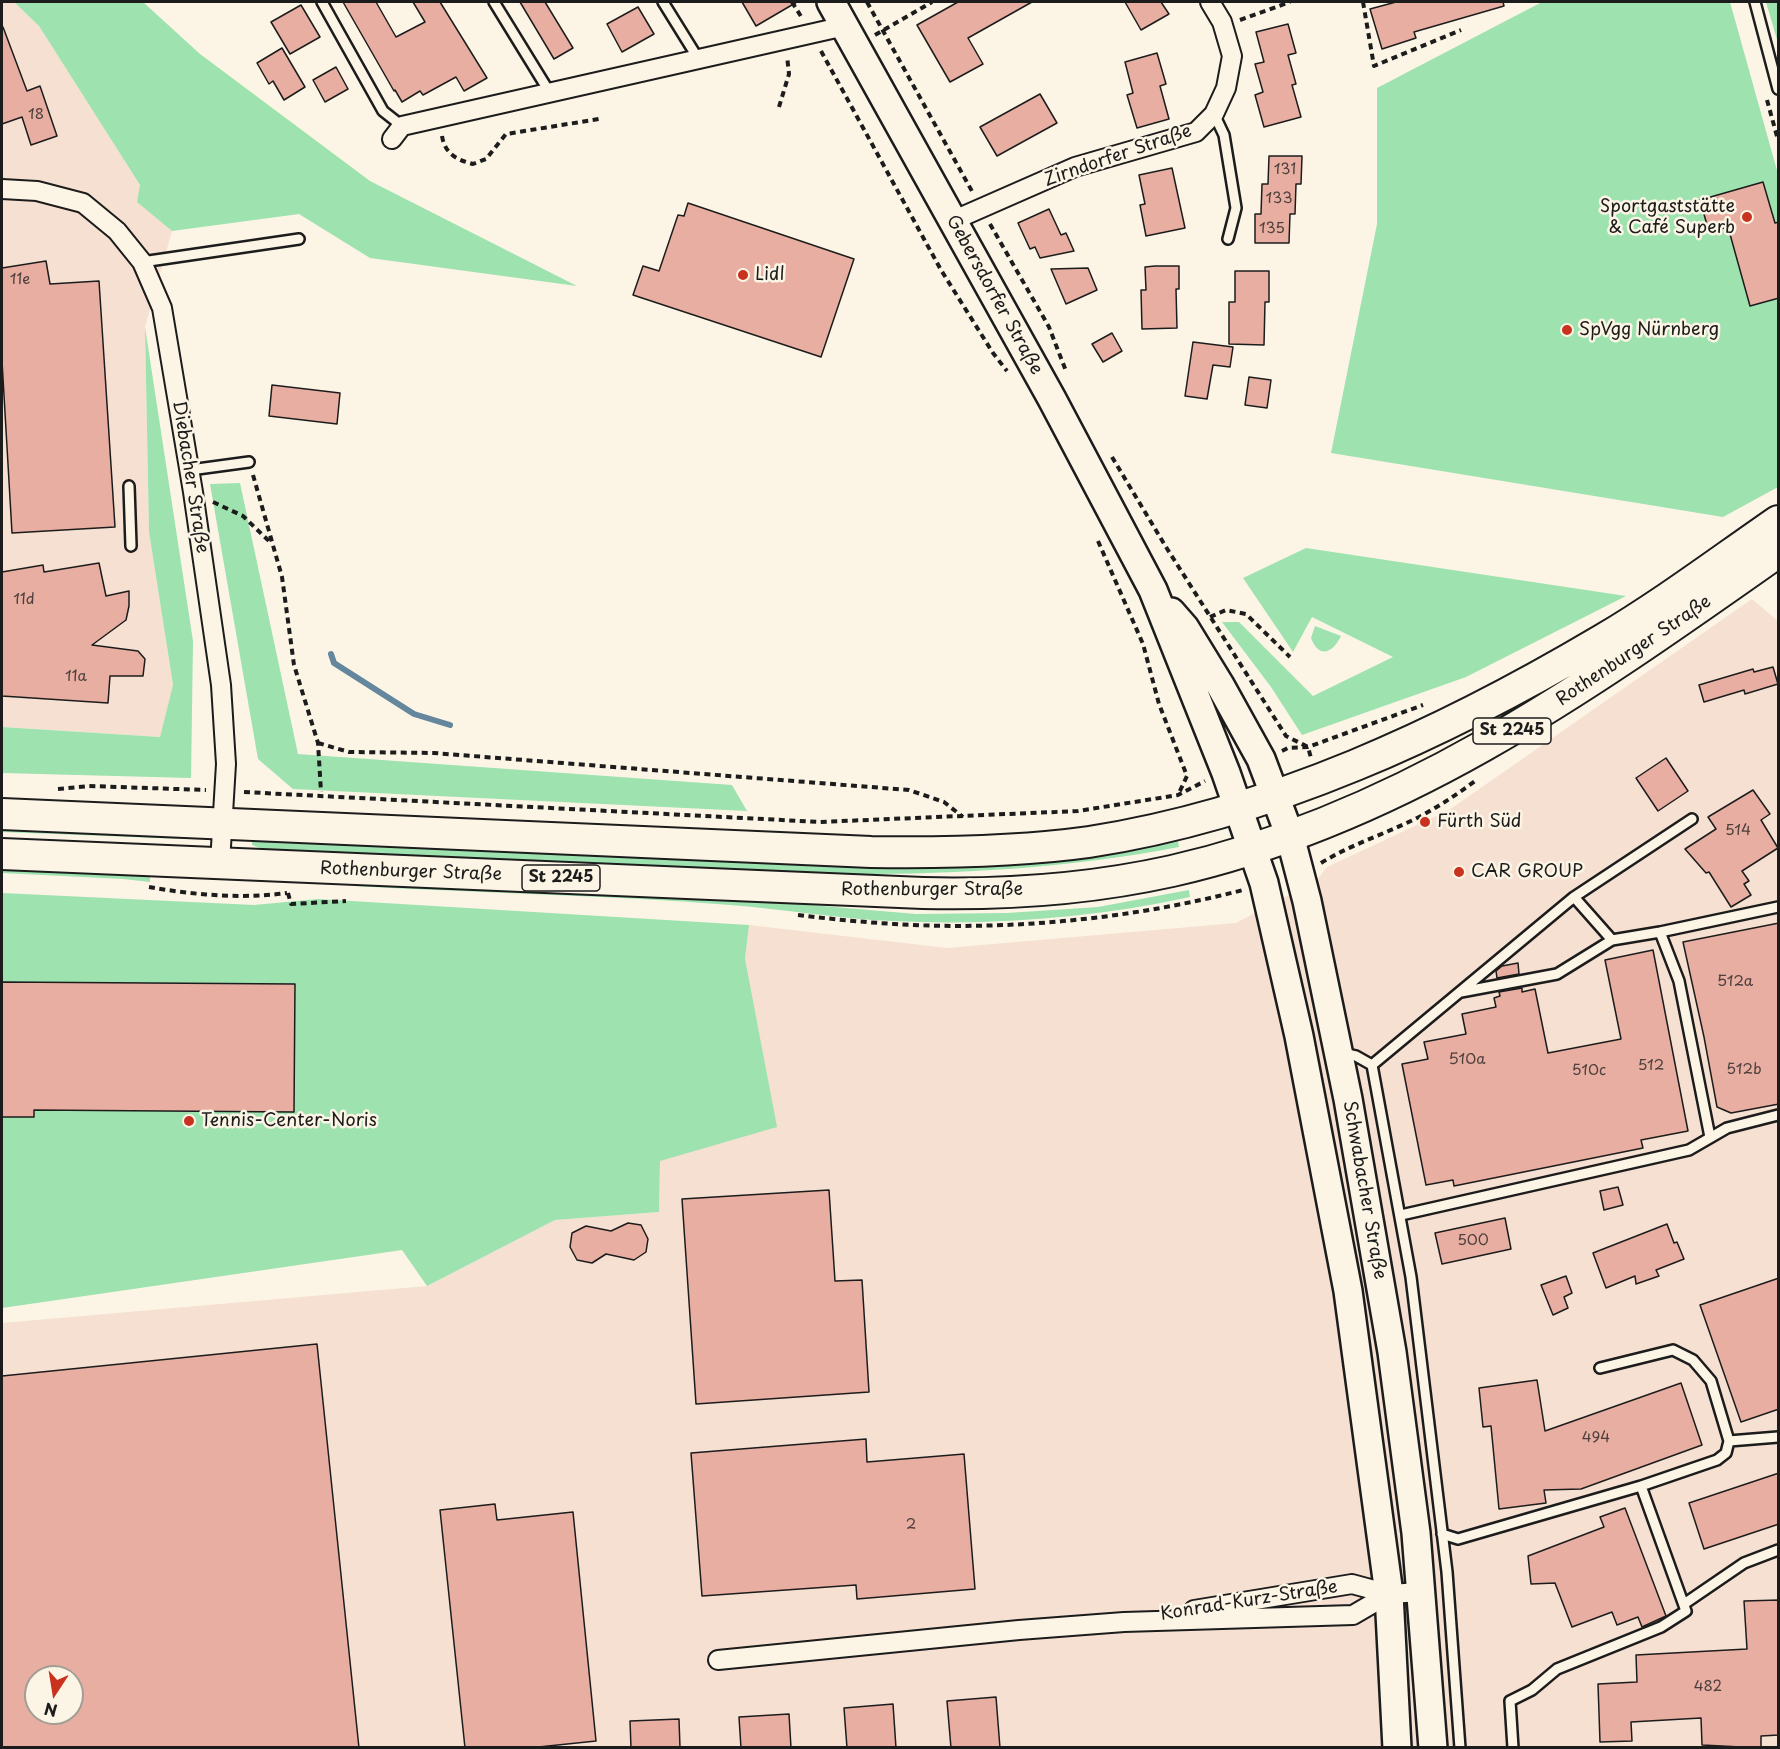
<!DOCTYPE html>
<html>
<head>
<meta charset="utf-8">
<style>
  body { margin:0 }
  #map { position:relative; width:1780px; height:1749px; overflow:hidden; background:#fcf5e5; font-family:"Playpen Sans",sans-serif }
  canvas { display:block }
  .frame { position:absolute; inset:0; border:3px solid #1c1c1c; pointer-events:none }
  .north { position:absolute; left:24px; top:1665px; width:60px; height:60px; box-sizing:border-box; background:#fcf5e5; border:2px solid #a29e95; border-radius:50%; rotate:192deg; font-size:16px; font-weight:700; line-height:24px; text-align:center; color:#1c1c1c }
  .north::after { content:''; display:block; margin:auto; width:21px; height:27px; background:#c8321e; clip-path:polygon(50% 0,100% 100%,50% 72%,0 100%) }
</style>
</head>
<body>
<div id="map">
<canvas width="1780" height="1749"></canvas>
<div class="frame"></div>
<div class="north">N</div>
</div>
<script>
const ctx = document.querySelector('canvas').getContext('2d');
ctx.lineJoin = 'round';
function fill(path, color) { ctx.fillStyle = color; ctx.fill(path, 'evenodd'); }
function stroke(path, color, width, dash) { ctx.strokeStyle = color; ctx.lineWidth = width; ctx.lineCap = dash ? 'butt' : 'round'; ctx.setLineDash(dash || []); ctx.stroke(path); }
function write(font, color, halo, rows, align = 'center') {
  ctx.font = font + ' "Playpen Sans",sans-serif'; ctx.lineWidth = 5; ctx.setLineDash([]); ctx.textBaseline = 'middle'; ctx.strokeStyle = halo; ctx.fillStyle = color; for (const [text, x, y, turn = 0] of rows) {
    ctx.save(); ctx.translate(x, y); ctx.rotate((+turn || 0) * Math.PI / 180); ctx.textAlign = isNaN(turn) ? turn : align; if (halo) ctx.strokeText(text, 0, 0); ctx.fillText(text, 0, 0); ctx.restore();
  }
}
fill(new Path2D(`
  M2 2H14L39 26 140 185 138 202 172 231 145 327 149 532 173 686 160 737 2 727Z
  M1752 599 1778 621V1747L2 1748V1323L427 1286 555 1220 659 1212 660 1161 745 959 749 925 947 948 1236 923 1316 881 1327 867 1449 810ZM36 1677H72V1713H36Z`), '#f6e0d1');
fill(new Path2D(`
  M14 2H143L200 54 370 181 577 286 370 258 299 214 172 231 137 202 140 185 39 26Z
  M1542 2H1730L1778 174V487L1723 517 1331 453 1377 224V88Z
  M1766 2H1778V43Z
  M145 327 193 641 191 778 2 773V727L160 737 173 685 149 532Z
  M240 483 298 754 732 785 747 811 293 789 258 759 210 484Z
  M1306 548 1626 596 1466 677 1302 735 1271 687 1222 622H1239L1313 696 1393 657 1312 617 1293 652 1243 578Z
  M1315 626 1341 636C1333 653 1319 659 1311 638Z
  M2 825 184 836 183 839 2 832Z
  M1177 836 1179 847C1003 881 825 876 647 869 522 863 398 858 273 853L252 845V839L805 860Z
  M2 865 135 873 150 876V882L123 879 2 873Z
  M354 881 741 899 916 914 1007 913 1098 907 1189 890 1190 897C1093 918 992 926 893 921 838 919 784 909 730 905 605 895 479 893 354 886Z
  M2 893 254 905 318 899 749 925 745 959 777 1127 660 1161 659 1212 555 1220 427 1286 402 1250 2 1308Z`), '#9de2af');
stroke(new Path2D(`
  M331 654 334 663 414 714 450 725`), '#64879e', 6);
const building = new Path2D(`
  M343 2H376L396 37 425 22 413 2H440L487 78 464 91 456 77 423 95 420 91 402 102 395 90 394 91Z
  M520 2H545L573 48 554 59Z
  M742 2H797L756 26Z
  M958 2H1032L968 38 983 64 950 82 917 25Z
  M1125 2H1161L1169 14 1141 30Z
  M1396 2H1503L1504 6 1414 32 1416 38 1382 49 1370 9Z
  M301 5 320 37 290 54 271 22Z
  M638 7 654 34 622 52 607 24Z
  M1288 24 1296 53 1288 55 1296 84 1292 85 1301 117 1264 127 1255 95 1263 92 1255 64 1264 62 1256 32Z
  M2 27H3L27 91 40 86 57 136 31 145 22 117 2 124Z
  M282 48 305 87 284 100 273 81 269 84 257 63Z
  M1157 53 1166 84 1160 86 1169 119 1137 128 1127 95 1133 93 1125 62Z
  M336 67 348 89 325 102 313 80Z
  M1040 94 1057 123 997 156 980 127Z
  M1269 156H1302L1301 184H1296L1295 214H1290L1289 243H1255V214H1261L1262 184H1268Z
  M1172 168 1185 228 1146 236 1140 205 1145 204 1139 175Z
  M1763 182 1775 223 1779 222V298L1750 306 1728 227 1709 232 1700 200Z
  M688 203 854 259 821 357 633 295 643 266 659 271 678 215 684 216Z
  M1049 209 1061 235 1066 233 1074 251 1040 258 1035 247 1030 249 1018 223Z
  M46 261 50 284 99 281 115 527 12 533 2 361V268Z
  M1155 266H1179V289H1176L1177 328 1142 329 1141 290H1146L1145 267Z
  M1088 268 1097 290 1066 304 1051 269Z
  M1235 271H1269V302H1265L1264 345 1229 344V302H1235Z
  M1112 333 1122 351 1103 362 1092 344Z
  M1193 342 1233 347 1230 367 1213 365 1207 399 1185 396Z
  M1249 377 1271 380 1267 408 1245 405Z
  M272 385 340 393 337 424 269 416Z
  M99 563 106 596 129 591V606L126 620 92 645 138 651 145 659 143 676H110L108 703 2 696V572L43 565 44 572Z
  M1773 667 1778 684 1745 694 1744 690 1704 702 1699 685 1753 669 1754 672Z
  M1666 758 1688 791 1658 811 1636 778Z
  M1753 790 1770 814 1761 820 1778 848 1742 871 1749 881 1744 884 1751 895 1731 907 1709 872 1706 873 1685 849 1716 829 1708 817Z
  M1779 923V1104L1731 1113 1717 1107 1704 1037 1683 942Z
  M1653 950 1688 1131 1641 1140 1643 1148 1454 1186 1453 1180 1426 1185 1402 1064 1428 1059 1424 1042 1466 1034 1462 1014 1496 1007 1494 998 1500 996 1499 992 1522 988V992L1535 989 1548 1053 1621 1039 1605 960Z
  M1518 963 1519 974 1497 978 1496 971 1502 966Z
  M2 982 295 984 294 1112 34 1110V1117H2Z
  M1618 1187 1623 1205 1604 1210 1600 1191Z
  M829 1190 835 1281 862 1280 869 1392 696 1404 682 1199Z
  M1505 1218 1511 1249 1442 1264 1435 1233Z
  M628 1223 641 1225 648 1239 646 1252 634 1260 606 1254 592 1263 577 1260 570 1247 572 1233 586 1226 611 1231Z
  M1667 1224 1674 1243 1677 1242 1684 1259 1656 1270 1659 1276 1636 1284 1635 1276 1606 1288 1593 1253Z
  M1566 1276 1572 1293 1564 1297 1568 1308 1553 1315 1541 1285Z
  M1779 1278V1409L1741 1422 1700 1305Z
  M317 1344 359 1748H2V1376ZM36 1677H72V1713H36Z
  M1537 1380 1545 1431 1681 1383 1702 1445 1581 1489 1544 1490 1546 1503 1499 1509 1491 1426 1483 1427 1479 1388Z
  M866 1439 867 1462 964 1454 975 1589 857 1599 856 1585 702 1596 691 1453Z
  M1779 1473V1524L1704 1549 1689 1503Z
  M495 1504 497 1520 573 1512 596 1741 529 1748H465L440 1510Z
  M1625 1508 1666 1616 1642 1627 1638 1617 1617 1625 1612 1612 1572 1627 1555 1583 1531 1584 1528 1556 1604 1527 1600 1517Z
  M1779 1600V1735L1761 1736V1748L1702 1745 1701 1718 1631 1722 1632 1741 1600 1742 1598 1684 1637 1682 1636 1655 1747 1649 1744 1601Z
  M996 1697 1000 1748H951L947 1701Z
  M893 1704 896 1748H847L844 1708Z
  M789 1714 791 1748H741L739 1717Z
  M679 1719 680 1748H631L630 1721Z`);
fill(building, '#e7aea1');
stroke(building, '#1c1c1c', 1.5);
const service = new Path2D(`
  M322 2 383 111 402 126
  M494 2 550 93
  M663 2 699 60
  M1755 2 1778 89
  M1214 114 1224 135 1236 208 1228 239
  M142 262 299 239
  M190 470 249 462
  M129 486 131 546
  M1574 897 1612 940 1660 932 1778 907
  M1660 932 1679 981 1710 1137
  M1461 992 1557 974 1612 940
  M1343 1053 1356 1056 1372 1065 1411 1277 1447 1572 1460 1748
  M1372 1065 1574 897 1692 819
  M1401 1215 1689 1150 1727 1128 1778 1115
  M1600 1368 1673 1350 1693 1360 1711 1381 1729 1441 1726 1453 1717 1460 1641 1486
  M1729 1441 1778 1437
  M1442 1534 1458 1539 1641 1486 1686 1611 1661 1627 1557 1669 1532 1690 1510 1701 1513 1748
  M1684 1604 1744 1563 1778 1550`);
const minor = new Path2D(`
  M392 139 402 126 845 26
  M2 189 37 191 83 203 117 231 142 262 162 308 193 492 221 685 226 764 220 863
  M952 221 1075 167 1196 132 1214 114 1226 88 1232 56 1222 22 1210 2
  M1194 1610 1352 1584 1389 1594 1421 1592
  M718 1660 1019 1630 1124 1622 1353 1615 1389 1594`);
const secondary = new Path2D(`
  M831 2 1052 399 1153 590 1226 773 1264 883 1299 1036 1348 1291 1389 1594 1397 1748
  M1171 612 1185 628 1220 685 1261 759 1290 836 1307 901 1348 1099 1392 1352 1416 1533 1433 1748`);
const primary = new Path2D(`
  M2 814 871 852C943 853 1017 852 1089 842 1271 814 1445 733 1602 640 1663 604 1720 561 1778 521
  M2 854 923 893C1006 895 1091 889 1172 871 1402 819 1589 685 1778 552`);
stroke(service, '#1c1c1c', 14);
stroke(minor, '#1c1c1c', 22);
stroke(secondary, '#1c1c1c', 32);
stroke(primary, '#1c1c1c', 34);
stroke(new Path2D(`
  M792 2 802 18
  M867 2 973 193
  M1363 2 1374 66 1461 30
  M1240 20 1290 2
  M875 35 932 2
  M821 51 941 270 993 353 1007 371
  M1767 100 1778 140
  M779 107 789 74 787 56
  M442 136C445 154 457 160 473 164L486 159 506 134 599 119
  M990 224 1049 327 1066 371
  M1112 457 1166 547 1286 736 1308 747 1311 758
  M253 475 282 577 294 665 318 743 321 792
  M213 502 243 516 272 544
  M1098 541 1143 644 1159 704 1187 776 1179 793
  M1210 617 1226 610 1246 614 1290 657
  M318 743 349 752 434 753 909 790 944 802 963 817
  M1282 751 1288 748 1308 747 1423 705
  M58 789 89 786 206 790
  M244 792 820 822 1078 811 1178 795 1205 781
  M1321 863C1350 845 1382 835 1413 820 1435 809 1455 796 1475 781
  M149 887C194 895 242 899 287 893
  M288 893 291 904 346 901
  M798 915C830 919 862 922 894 924 1009 931 1131 919 1243 890`), '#1c1c1c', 4, [6, 4.5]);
stroke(service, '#fcf5e5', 9);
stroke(minor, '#fcf5e5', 18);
stroke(secondary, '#fcf5e5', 27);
stroke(primary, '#fcf5e5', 30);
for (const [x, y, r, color] of [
  [1747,217,6,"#c8321e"],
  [743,275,6,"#c8321e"],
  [1567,330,6,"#c8321e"],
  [1425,822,6,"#c8321e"],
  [1459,872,6,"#c8321e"],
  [189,1121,6,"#c8321e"]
]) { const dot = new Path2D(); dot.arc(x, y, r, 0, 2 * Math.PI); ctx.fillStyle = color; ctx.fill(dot); stroke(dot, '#fcf5e5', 2); }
write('15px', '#4f403d', null, [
  ["18",36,115],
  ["131",1285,170],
  ["133",1279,199],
  ["135",1272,229],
  ["11e",20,280],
  ["11d",24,600],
  ["11a",76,677],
  ["514",1738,831],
  ["512a",1735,982],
  ["510a",1467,1060],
  ["512",1651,1066],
  ["512b",1744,1070],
  ["510c",1589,1071],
  ["500",1473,1241],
  ["494",1596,1438],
  ["2",911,1525],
  ["482",1708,1687]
]);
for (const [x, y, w] of [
  [1512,731,78],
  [561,878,78]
]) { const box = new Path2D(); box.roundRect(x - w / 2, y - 13, w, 26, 4.5); ctx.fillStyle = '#fcf5e5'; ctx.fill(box); stroke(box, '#1c1c1c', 1.5); }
write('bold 16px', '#1c1c1c', null, [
  ["St 2245",1512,731],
  ["St 2245",561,878]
]);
write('18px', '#1c1c1c', '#fcf5e5', [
  ["Zirndorfer Straße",1118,156,-19],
  ["Gebersdorfer Straße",994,295,61],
  ["Diebacher Straße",190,477,81],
  ["Rothenburger Straße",1634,651,-34],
  ["Rothenburger Straße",411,872,2],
  ["Rothenburger Straße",932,890],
  ["Schwabacher Straße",1364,1190,80],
  ["Konrad-Kurz-Straße",1249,1601,-9]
]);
write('18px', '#1c1c1c', '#fcf5e5', [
  ["Sportgaststätte",1735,207,"right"],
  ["& Café Superb",1735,228,"right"],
  ["Lidl",755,275],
  ["SpVgg Nürnberg",1579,330],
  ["Fürth Süd",1437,822],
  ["CAR GROUP",1471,872],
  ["Tennis-Center-Noris",201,1121]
], 'left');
</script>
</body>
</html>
